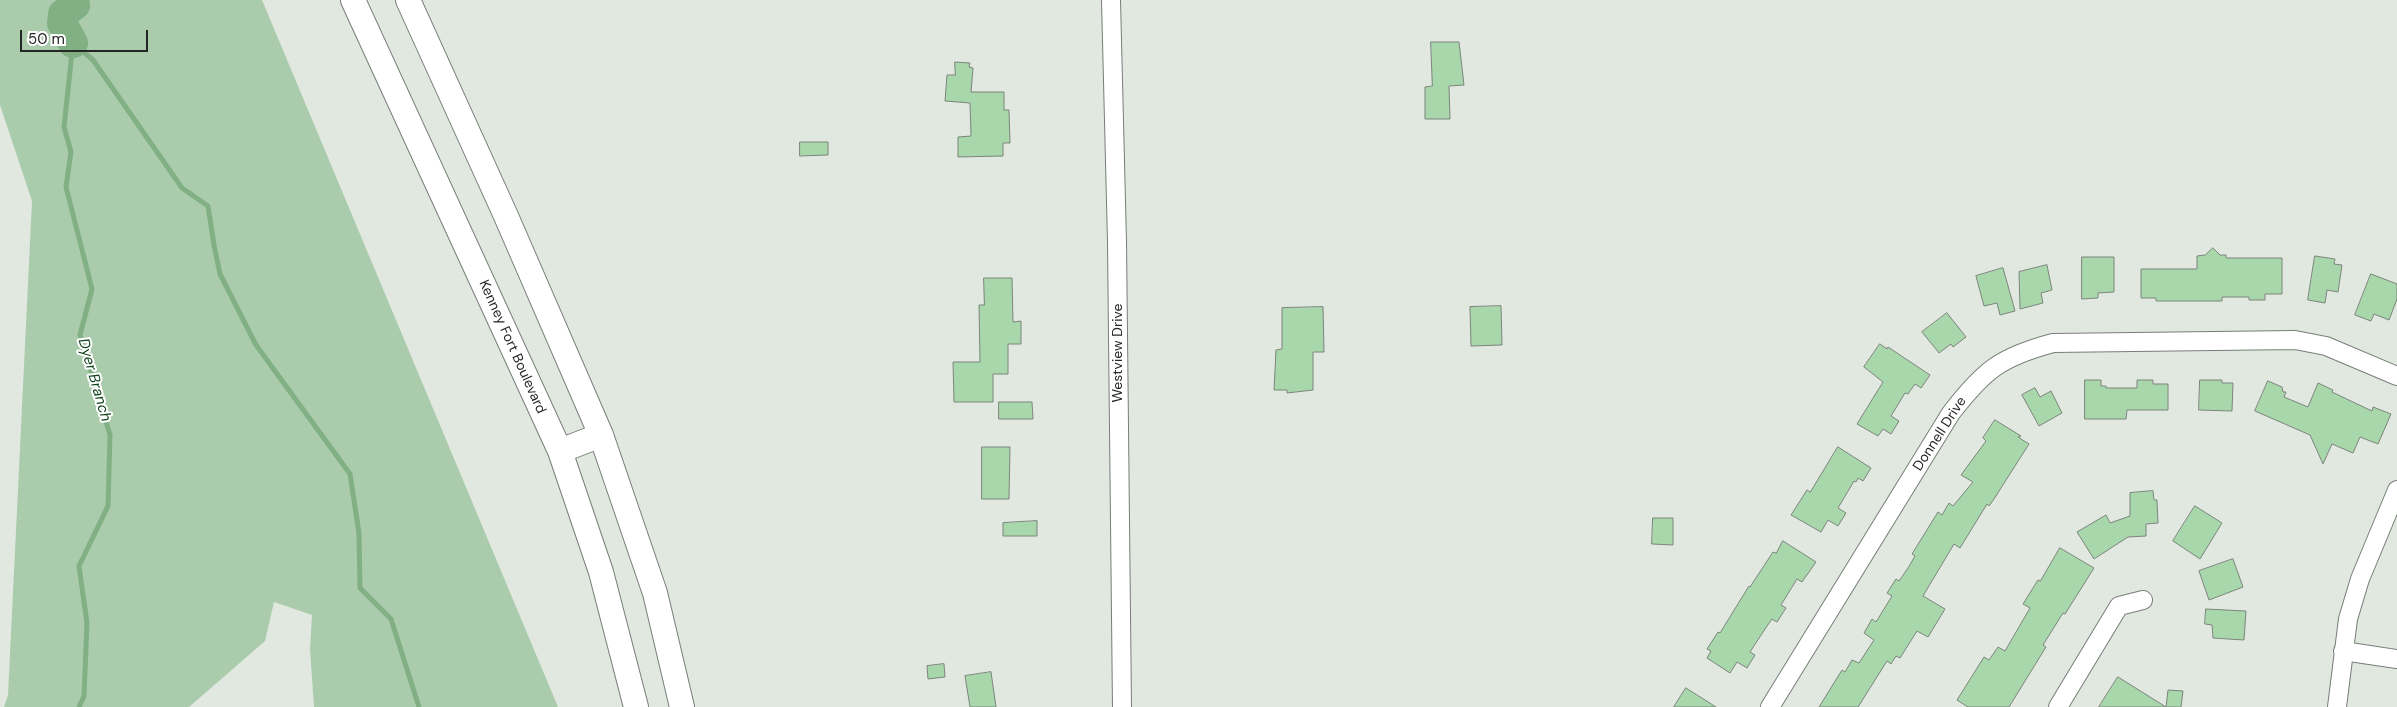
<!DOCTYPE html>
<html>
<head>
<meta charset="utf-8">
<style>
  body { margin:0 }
  #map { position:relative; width:2397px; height:707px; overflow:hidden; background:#e0e8e0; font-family:"DM Sans",sans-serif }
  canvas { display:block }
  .scale { position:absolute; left:20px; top:30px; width:128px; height:22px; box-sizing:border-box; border:2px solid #242724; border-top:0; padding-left:6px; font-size:15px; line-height:18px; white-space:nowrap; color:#242724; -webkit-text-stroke:4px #fff; paint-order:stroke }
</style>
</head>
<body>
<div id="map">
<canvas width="2397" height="707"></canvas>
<div class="scale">50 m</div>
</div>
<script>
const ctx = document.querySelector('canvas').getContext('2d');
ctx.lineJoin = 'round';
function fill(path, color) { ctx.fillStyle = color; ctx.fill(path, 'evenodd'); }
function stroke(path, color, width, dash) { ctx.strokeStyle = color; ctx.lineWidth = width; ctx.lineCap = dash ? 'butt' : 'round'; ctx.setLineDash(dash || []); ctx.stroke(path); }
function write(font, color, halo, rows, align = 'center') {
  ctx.font = font + ' "DM Sans",sans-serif'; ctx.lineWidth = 4; ctx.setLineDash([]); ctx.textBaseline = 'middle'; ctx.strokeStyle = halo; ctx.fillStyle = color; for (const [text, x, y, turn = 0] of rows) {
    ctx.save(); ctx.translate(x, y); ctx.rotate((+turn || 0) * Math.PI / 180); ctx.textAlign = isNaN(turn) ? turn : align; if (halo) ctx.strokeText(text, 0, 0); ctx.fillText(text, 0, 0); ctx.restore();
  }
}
fill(new Path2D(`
  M0 0H262L558 707H314L310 649 312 615 274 602 265 641 189 707H4L8 695 32 201 0 105Z`), '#abcbad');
stroke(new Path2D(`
  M73 43 93 60 182 188 208 206 214 245 220 274 256 345 350 474 359 533 360 588 391 619 419 707
  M73 43 64 127 71 152 66 187 92 289 80 335 110 435 108 506 79 566 87 623 84 696 79 707`), '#81b084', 5);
stroke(new Path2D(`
  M73 43 62 23 63 14 75 5 74 0`), '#81b084', 30);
const building = new Path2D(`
  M1431 42H1459L1464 85 1449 86 1450 119H1425V87L1432 86Z
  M955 62 970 63 969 67 973 68 971 92H1004V110H1009L1010 143H1003V156L958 157V137L971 136 970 103 945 101 947 75H955Z
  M800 142H828V155L800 156Z
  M2213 248 2220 255H2226V258H2282V294H2265V300H2249V297H2222V301H2156V298H2141V269H2197V256L2205 255Z
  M2315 256 2335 259 2334 264 2342 265 2338 292 2327 290 2325 303 2308 300Z
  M2082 257H2114V292L2098 293V298L2082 299Z
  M2047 265 2052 290 2041 293 2043 303 2020 309 2019 272Z
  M2003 268 2015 311 2000 315 1997 303 1984 306 1976 276Z
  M2371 274 2397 284V299L2389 320 2374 314 2371 321 2355 315Z
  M984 278H1012L1013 322 1021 321V344H1008V374H993V402H954L953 362H980L979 305H984Z
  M1501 306 1502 345 1471 346 1470 307Z
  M1323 307 1324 352H1313V390L1287 393V390H1274L1276 350 1282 349V308Z
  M1947 313 1966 337 1953 347 1951 344 1939 353 1922 332Z
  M1880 344 1887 349 1888 347 1930 375 1921 388 1915 384 1908 394 1905 393 1891 416 1899 421 1891 434 1883 429 1878 436 1857 424 1883 382 1864 367Z
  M2085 380H2101V386H2106V388H2137V380H2153V384H2168V410H2127L2126 419H2085Z
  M2200 380H2222V383H2233L2232 411 2199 410Z
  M2268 381 2282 387 2283 392H2286L2284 397 2308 407 2318 383 2333 390 2332 392 2372 411 2373 407 2391 414 2378 444 2360 437 2353 453 2332 444 2323 464 2310 435 2255 411Z
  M2035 388 2040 397 2051 391 2062 413 2039 426 2022 395Z
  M999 402H1032L1033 419H999Z
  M1995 420 2021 436 2018 437 2029 444 1994 499 1989 506 1987 504 1960 548 1954 544 1923 596 1945 609 1928 637 1917 631 1900 658 1896 656 1891 664 1887 661 1858 707H1819L1842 670 1845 672 1852 660 1859 663 1874 640 1864 633 1872 619 1876 622 1892 596 1887 593 1896 579 1899 581 1908 568 1915 556 1912 554 1938 512 1942 515 1949 503 1953 506 1973 482 1961 475 1986 441 1983 438Z
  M982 447H1010L1009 499H982Z
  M1838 447 1871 468 1863 481 1858 478 1856 482 1854 481 1838 508 1846 513 1838 526 1828 520 1821 532 1791 515 1807 490 1810 492Z
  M2153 491 2154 500H2157L2158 523 2146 524V536L2128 537 2094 559 2077 532 2106 515 2110 523 2130 516V493Z
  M2195 506 2222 523 2200 559 2173 541Z
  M1653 518H1673V545L1652 544Z
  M1037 521V536H1003V523Z
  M1783 541 1816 562 1802 582 1797 579 1781 605 1786 608 1777 622 1772 619 1765 629 1750 652 1755 655 1747 668 1737 662 1730 673 1707 658 1711 651 1707 649 1718 632 1720 633 1749 586 1750 587 1773 552 1776 553Z
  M2060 548 2094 568 2065 614 2063 613 2043 645 2046 647 2009 707H1968L1957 700 1984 657 1989 660 1998 647 2005 651 2030 608 2023 604 2038 580 2040 581Z
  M2233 559 2243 587 2209 600 2199 571Z
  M2206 609 2246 611 2244 640 2213 638 2212 625 2205 624Z
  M944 664 945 677 928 679 927 666Z
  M991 672 996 707H970L965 676Z
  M2118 677 2166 707 2168 690 2183 691 2181 707H2099Z
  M1686 688 1716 707H1674Z`);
fill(building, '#a7d7aa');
stroke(building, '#7d847d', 1);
const street = new Path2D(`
  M1111 0 1117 242 1122 707
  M2343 651 2397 659
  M1770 707 1951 413C1985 369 2001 357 2053 343L2295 340 2326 346 2397 376
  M2058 707 2119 606 2143 600
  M2337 707 2348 619 2360 579 2397 490`);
const secondary = new Path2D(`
  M353 0 560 451 601 572 636 707
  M408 0 506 216 601 435 655 593 682 707
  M560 451 601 435`);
stroke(street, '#777e77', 20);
stroke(secondary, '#777e77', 26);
stroke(street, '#fff', 18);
stroke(secondary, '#fff', 24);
write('14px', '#242724', '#fff', [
  ["Kenney Fort Boulevard",512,347,66],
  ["Westview Drive",1118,353,-90],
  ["Donnell Drive",1940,434,-57]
]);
write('italic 15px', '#10441a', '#fff', [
  ["Dyer Branch",94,380,74]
]);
</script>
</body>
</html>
